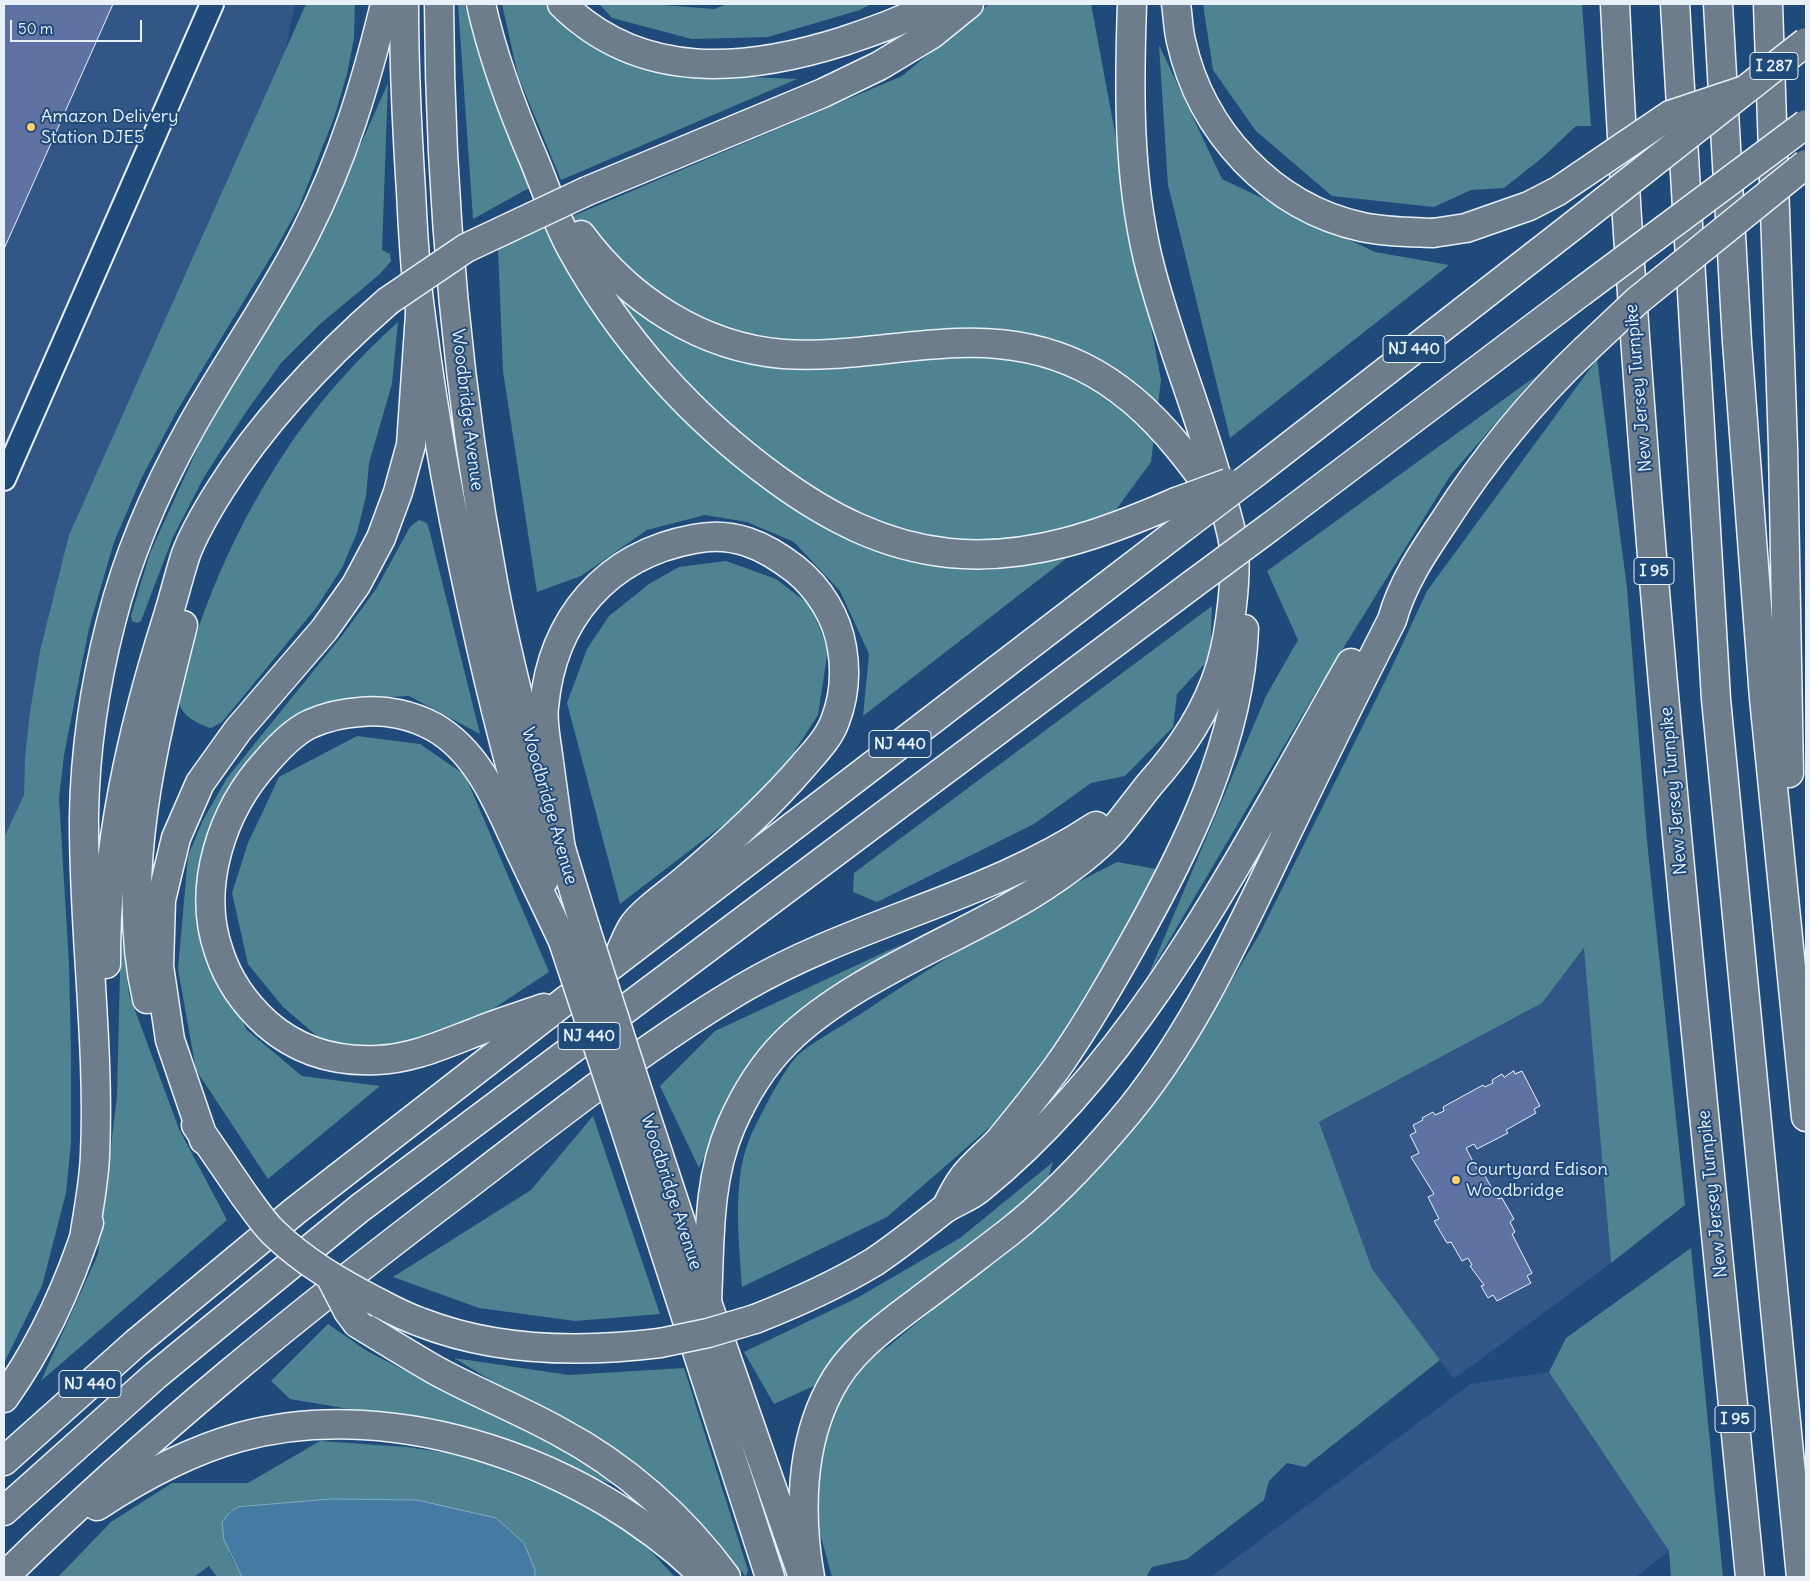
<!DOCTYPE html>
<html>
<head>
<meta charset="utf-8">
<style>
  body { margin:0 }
  #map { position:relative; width:1810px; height:1581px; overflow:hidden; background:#1f4a7a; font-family:Delius,sans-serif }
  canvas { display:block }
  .frame { position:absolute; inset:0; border:5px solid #e8f1f8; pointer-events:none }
  .scale { position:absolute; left:10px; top:20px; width:132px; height:22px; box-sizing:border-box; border:2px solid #e8f1f8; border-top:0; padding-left:6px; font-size:15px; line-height:18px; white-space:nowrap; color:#e8f1f8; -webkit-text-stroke:4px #1f4a7a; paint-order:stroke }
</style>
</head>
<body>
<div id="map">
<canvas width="1810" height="1581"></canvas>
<div class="frame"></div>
<div class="scale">50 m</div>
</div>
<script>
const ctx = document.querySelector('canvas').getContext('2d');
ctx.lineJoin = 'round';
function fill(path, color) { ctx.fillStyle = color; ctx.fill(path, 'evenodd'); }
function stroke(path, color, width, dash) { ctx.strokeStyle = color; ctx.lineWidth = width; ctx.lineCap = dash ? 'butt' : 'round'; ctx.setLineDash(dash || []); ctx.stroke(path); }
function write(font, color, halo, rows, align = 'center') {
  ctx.font = font + ' Delius,sans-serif'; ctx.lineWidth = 4; ctx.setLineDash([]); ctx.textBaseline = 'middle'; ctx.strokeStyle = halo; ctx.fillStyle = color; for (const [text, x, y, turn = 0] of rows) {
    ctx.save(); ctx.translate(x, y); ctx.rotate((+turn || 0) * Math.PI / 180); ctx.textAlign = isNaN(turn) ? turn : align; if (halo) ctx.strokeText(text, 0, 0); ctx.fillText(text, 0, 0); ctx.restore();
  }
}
fill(new Path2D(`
  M4 4H295L273 113 78 515 4 1283Z
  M1585 948 1611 1263 1454 1379 1372 1270 1319 1122 1542 1003Z
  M1549 1372 1669 1551 1636 1577H1211L1470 1384Z`), '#325686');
fill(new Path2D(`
  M306 4H355L354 38 347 74 334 118 299 207 275 250 178 409 141 479 114 542 89 628 64 755 59 798 69 964 71 1052V1143L66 1193 42 1286 4 1363V838L24 795 25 757 30 712 40 651 69 535Z
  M458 4H464L529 188 473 219Z
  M502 4H547L573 35 658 73 797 79 561 180 518 76Z
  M599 4H650L714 9 727 4H871L860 10 768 37 692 39 612 18Z
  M989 4H1091L1161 380 1151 462 1099 533 863 716 869 654 840 591 794 542 747 522 705 515 647 530 581 576 537 592 503 371 498 248 902 76Z
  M1203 4H1582L1591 126H1576L1543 157 1504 188 1471 190 1434 207 1332 196 1256 131 1213 70Z
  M1159 45 1222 179 1375 252 1449 265 1230 438 1168 185Z
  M388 83 382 250 390 254 391 261 380 274 319 325 281 363 246 412 204 477 173 537 141 621 137 623 132 621 131 616 150 553 201 441 336 200Z
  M398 322 392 384 369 463 366 496 357 533 342 568 316 608 222 722 211 728C198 724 180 716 179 700 179 687 185 671 189 659 211 581 249 504 295 437 325 395 360 356 398 322Z
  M1597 359 1627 588 1647 841 1685 1205 1611 1263 1584 948 1542 1003 1319 1122 1372 1269 1440 1360 1305 1467 1287 1463 1269 1481 1264 1500 1187 1559 1152 1567 1146 1577H832L815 1515 826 1434 846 1384 873 1355 889 1346 1083 1184 1185 1059 1260 933 1390 671 1427 591Z
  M1536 376 1450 476 1316 692 1148 976 1266 696 1298 640 1267 571Z
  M419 520 427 523 430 533 480 734 409 696 349 699 293 724 201 878 202 942 247 1030 302 1076 380 1086 268 1179 196 1070 178 969 188 856 203 820 227 778 344 633 376 589 410 527Z
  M726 561 776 579 810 605 828 649 818 715 770 789 620 904 567 703 587 649 609 616 649 584 679 567Z
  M1212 606 1210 658 1177 694 1173 727 1125 776 1091 783 1034 824 877 902 853 892 854 873Z
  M357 736 420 744 465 775 549 972 464 1028 386 1051 332 1049 283 1007 248 964 232 893 248 843 279 777Z
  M1117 862 1162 870 1020 1101 887 1217 742 1287C739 1241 732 1183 749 1140 759 1117 780 1076 796 1057 807 1045 846 1024 862 1013 944 958 1029 906 1117 862Z
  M121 929 129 994 179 1129 227 1220 41 1381 98 1254 117 1096Z
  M902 944 861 972 733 1094 699 1168 660 1086 715 1031Z
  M593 1116 660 1314 575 1321 479 1308 393 1277 531 1190Z
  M1053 1162 1043 1194 873 1323 816 1385 774 1404 744 1352 857 1298 960 1238Z
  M1691 1248 1723 1577H1671L1669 1551 1549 1372 1566 1338Z
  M328 1324 367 1351 450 1394 593 1461 611 1484 480 1431 290 1399 271 1381Z
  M454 1358 569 1375 684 1368 748 1570 746 1577 705 1528 637 1469Z
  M320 1441 407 1447 468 1456 569 1497 643 1543 675 1577H535V1570L417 1500 331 1499 238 1507 229 1512V1553L242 1577H217L209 1566 194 1577H58L111 1522 172 1483H248Z`), '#4e8391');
const water = new Path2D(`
  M331 1499 417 1500 496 1518 524 1543 535 1570V1577H242L224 1540 222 1522 229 1513 238 1507Z`);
fill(water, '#457aa2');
stroke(water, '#86aac4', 1);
const building = new Path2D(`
  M4 4H113L4 249Z
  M1514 1071 1515 1074 1522 1071 1540 1106 1534 1109 1536 1113 1506 1130 1508 1133 1477 1149 1474 1144 1466 1148 1478 1171 1481 1169 1498 1199 1502 1198 1514 1219 1510 1222 1515 1232 1512 1234 1532 1273 1527 1276 1531 1283 1497 1301 1493 1295 1488 1298 1481 1286 1484 1285 1470 1266 1472 1265 1468 1258 1462 1261 1451 1242 1447 1243 1434 1221 1439 1219 1428 1197 1434 1194 1411 1157 1419 1153 1410 1135 1416 1132 1413 1125 1423 1120 1422 1118 1433 1112 1435 1115 1444 1111 1443 1107 1483 1085 1485 1087 1493 1083 1492 1080 1502 1074 1504 1077Z`);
fill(building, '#5e73a3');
stroke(building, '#e8f1f8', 1);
const minor = new Path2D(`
  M4 479 212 4`);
const major = new Path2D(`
  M404 4C404 66 407 129 411 192 413 233 415 275 421 317 435 428 456 538 481 647 499 726 519 804 544 880
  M439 4C440 199 458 396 494 587 516 703 551 817 586 930
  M642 1104 707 1302 803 1577
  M622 1119 770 1577`);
const highway = new Path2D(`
  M481 4C493 58 512 109 534 160 546 189 556 220 571 248 621 339 692 418 776 479 828 517 883 546 949 553 1029 561 1103 534 1176 502
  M562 4C641 82 746 72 844 41 873 31 905 21 931 4
  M1176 4C1178 16 1178 29 1181 41 1201 131 1271 207 1362 227 1385 232 1409 232 1433 233
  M1615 4C1640 530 1699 1053 1750 1577
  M1675 4 1716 699 1801 1577
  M1718 4 1737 342 1764 698 1806 1117
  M1768 4 1783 447 1789 773
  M587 191 823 93 879 66 932 34 969 4
  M581 235C629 300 701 347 783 354 841 358 899 345 957 343 1053 339 1120 375 1179 448 1192 464 1205 480 1215 497
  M1255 473 1574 225
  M1270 527 1581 292
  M561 850C557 821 553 791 549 762 547 744 542 724 544 707 552 619 606 555 694 539 733 531 764 545 795 569 819 588 837 617 842 648 846 672 844 698 835 721 829 738 815 752 803 766 768 807 727 844 685 880 672 891 642 912 633 926 627 935 623 947 618 957
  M106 964C105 847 132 730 167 619 174 597 179 575 186 554 194 533 208 509 220 490 265 418 324 357 388 301
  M147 999C119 878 153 743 183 625
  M544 1008C521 1016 498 1023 476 1032 444 1044 412 1059 377 1060 336 1062 298 1051 267 1024 246 1005 228 980 219 952 196 887 222 810 267 761 279 747 293 732 310 724 326 717 342 713 360 712 385 709 412 715 434 727 480 753 500 808 521 853 535 882 549 912 563 941
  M196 1125 244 1195
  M204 1140 170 1040 159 966 161 900 176 838 200 783 238 730 324 630 356 585 381 538 398 492 411 445 420 314
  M946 1208C951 1198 956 1187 963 1178 973 1164 988 1153 1000 1140 1019 1117 1038 1093 1056 1069 1084 1030 1108 988 1131 947 1186 850 1240 742 1244 629
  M84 1239C88 1211 94 1183 95 1155 100 1042 83 929 84 816 85 751 95 684 111 622 128 554 156 490 190 429 227 362 272 300 306 232 343 159 366 83 385 4
  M707 1302C710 1244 707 1181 731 1126 744 1096 763 1065 786 1042 850 979 955 941 1032 894 1059 877 1090 856 1112 832 1125 817 1137 800 1150 784 1182 748 1207 711 1221 665 1230 633 1238 574 1233 541 1230 524 1224 506 1220 489 1199 411 1167 337 1148 259 1128 175 1129 89 1132 4
  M379 1303C392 1310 406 1317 420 1322 496 1352 580 1353 660 1343
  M755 1319C796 1303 836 1285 874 1262 898 1246 920 1228 943 1210 954 1202 968 1198 979 1189 1144 1056 1246 845 1351 663
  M357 1323C383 1339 409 1355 435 1370 475 1392 518 1409 558 1431 624 1466 682 1517 726 1577
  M4 1398C42 1345 69 1285 89 1223
  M4 1461 136 1343 295 1211 565 1001 1185 526
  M97 1506C141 1477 189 1451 240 1437 397 1394 592 1465 705 1577
  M4 1511 156 1375 360 1208 1193 584
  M4 1577C148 1435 304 1309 465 1187 555 1118 645 1046 743 988 855 922 988 898 1096 826
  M810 1577C799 1516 800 1445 830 1389 850 1350 886 1326 920 1300 950 1278 979 1255 1008 1233 1050 1200 1086 1162 1120 1122 1185 1046 1228 955 1271 866 1310 784 1350 702 1392 620 1402 584 1422 554 1443 523 1484 459 1530 402 1585 350`);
stroke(minor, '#e8f1f8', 26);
stroke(major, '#e8f1f8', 31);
stroke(highway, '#e8f1f8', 31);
stroke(minor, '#1f4a7a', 22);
stroke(major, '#6d7d8c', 28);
stroke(highway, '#6d7d8c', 28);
const majorBridge = new Path2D(`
  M586 930 642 1104
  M563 941 622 1119`);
const highwayBridge = new Path2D(`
  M1574 225 1806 42
  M1433 233 1466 228 1529 206 1558 191 1670 115 1742 91
  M1581 292 1806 124
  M388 301 466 248 587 191
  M1585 350 1637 301 1806 164
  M1176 502 1228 483
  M1185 526 1255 473
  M1193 584 1270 527
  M244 1195C253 1207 262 1221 273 1232 304 1262 340 1283 379 1303
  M330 1276 348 1311 357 1323
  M660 1343 708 1333 755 1319`);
stroke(majorBridge, '#e8f1f8', 31, []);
stroke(highwayBridge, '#e8f1f8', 31, []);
stroke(majorBridge, '#6d7d8c', 28);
stroke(highwayBridge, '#6d7d8c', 28);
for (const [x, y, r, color] of [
  [31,127,5,"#ffd166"],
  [1456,1180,5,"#ffd166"]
]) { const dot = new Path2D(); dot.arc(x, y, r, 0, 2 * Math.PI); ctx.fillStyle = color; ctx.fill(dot); stroke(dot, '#1f4a7a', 2); }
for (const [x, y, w] of [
  [1774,66,48],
  [1414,349,62],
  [1654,571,40],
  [900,744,62],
  [589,1036,62],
  [90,1384,62],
  [1735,1419,40]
]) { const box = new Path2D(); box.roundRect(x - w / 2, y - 13.5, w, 27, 4); ctx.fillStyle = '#1f4a7a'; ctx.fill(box); stroke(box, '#e8f1f8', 1); }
write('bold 16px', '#e8f1f8', null, [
  ["I 287",1774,66],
  ["NJ 440",1414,349],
  ["I 95",1654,571],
  ["NJ 440",900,744],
  ["NJ 440",589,1036],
  ["NJ 440",90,1384],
  ["I 95",1735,1419]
]);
write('18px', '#e8f1f8', '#1f4a7a', [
  ["Amazon Delivery",41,117],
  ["Station DJE5",41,138],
  ["Courtyard Edison",1466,1170],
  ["Woodbridge",1466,1191]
], 'left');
write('18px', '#e8f1f8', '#1f4a7a', [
  ["New Jersey Turnpike",1639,388,-95],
  ["Woodbridge Avenue",467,410,83],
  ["New Jersey Turnpike",1674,791,-95],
  ["Woodbridge Avenue",549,806,74],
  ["Woodbridge Avenue",671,1192,72],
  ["New Jersey Turnpike",1713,1194,-96]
]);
</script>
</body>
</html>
